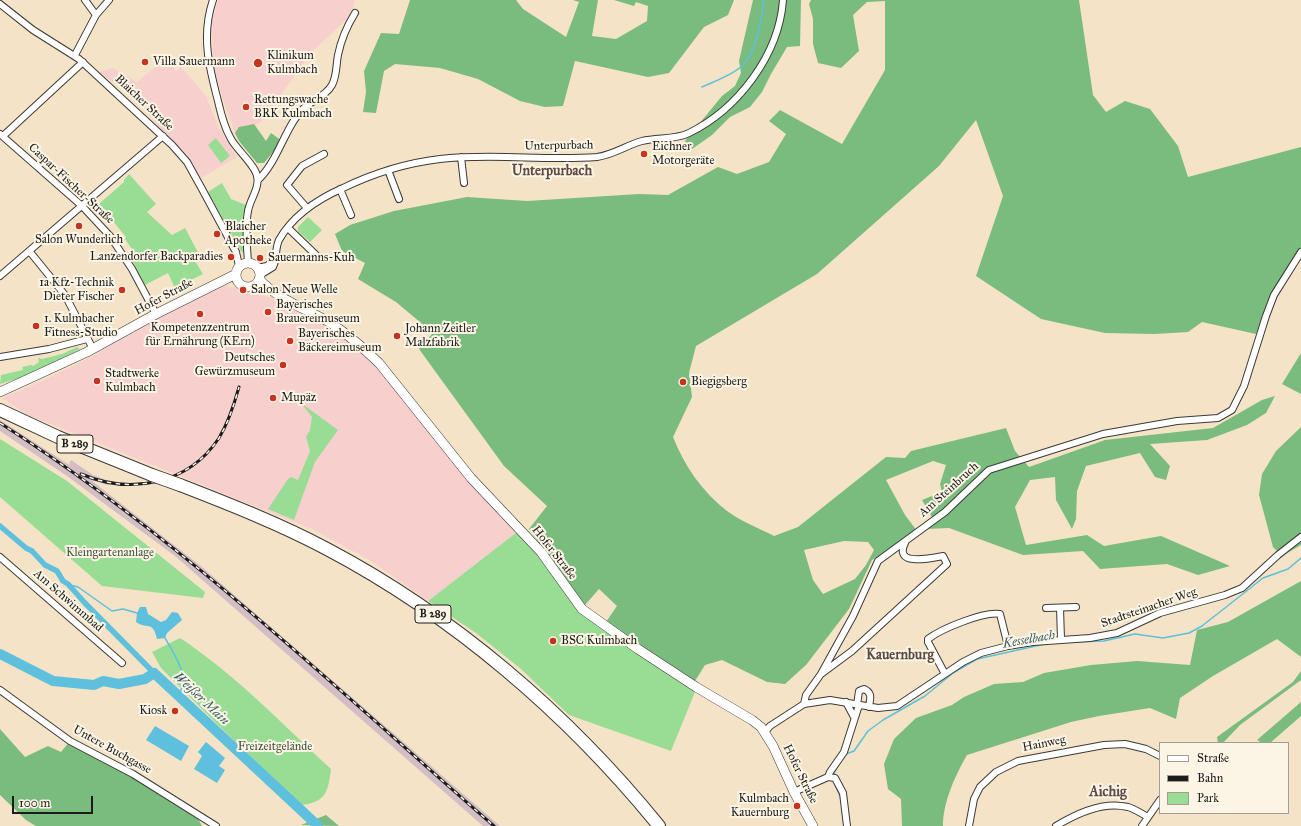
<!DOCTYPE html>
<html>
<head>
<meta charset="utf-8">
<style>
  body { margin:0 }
  #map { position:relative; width:1301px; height:826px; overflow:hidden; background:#f4e3c6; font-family:"IM FELL Great Primer",serif }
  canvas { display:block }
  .legend { position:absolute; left:1159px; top:742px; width:130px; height:72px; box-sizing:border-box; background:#fcf5e5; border:1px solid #a29e95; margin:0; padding:5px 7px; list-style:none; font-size:12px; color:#1c1c1c }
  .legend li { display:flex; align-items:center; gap:8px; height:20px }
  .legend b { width:20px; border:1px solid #a29e95 }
  .scale { position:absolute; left:12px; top:796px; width:81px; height:18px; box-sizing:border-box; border:2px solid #1c1c1c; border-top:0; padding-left:5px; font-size:12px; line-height:14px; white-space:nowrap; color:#1c1c1c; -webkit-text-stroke:3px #fcf5e5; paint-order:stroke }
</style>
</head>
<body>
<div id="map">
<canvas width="1301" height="826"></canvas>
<ul class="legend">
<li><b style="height:5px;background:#fff"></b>Straße</li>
<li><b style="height:5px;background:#1c1c1c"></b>Bahn</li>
<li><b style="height:11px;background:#99dd95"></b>Park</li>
</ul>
<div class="scale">100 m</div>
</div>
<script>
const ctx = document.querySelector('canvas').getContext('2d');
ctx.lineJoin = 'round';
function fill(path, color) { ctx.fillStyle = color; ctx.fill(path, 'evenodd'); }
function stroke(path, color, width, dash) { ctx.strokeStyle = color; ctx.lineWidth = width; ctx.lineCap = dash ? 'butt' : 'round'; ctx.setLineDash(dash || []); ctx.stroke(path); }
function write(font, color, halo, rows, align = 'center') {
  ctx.font = font + ' "IM FELL Great Primer",serif'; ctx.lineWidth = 4; ctx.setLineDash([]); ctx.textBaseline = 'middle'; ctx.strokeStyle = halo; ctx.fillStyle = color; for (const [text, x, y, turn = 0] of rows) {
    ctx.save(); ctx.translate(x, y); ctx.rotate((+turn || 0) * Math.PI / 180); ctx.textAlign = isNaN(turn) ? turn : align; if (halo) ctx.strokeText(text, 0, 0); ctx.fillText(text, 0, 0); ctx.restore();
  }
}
fill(new Path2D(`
  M218 0H355L351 15 310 54 262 121 236 136 213 72 212 21Z
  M165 59 176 71 181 67 206 96 219 128 237 157 201 178 187 155 159 128 144 108 122 88 98 72 113 68 137 82Z
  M221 285 243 289 279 300 337 332 362 351 390 381 465 478 517 532 428 601 371 561 314 530 28 415 2 398 42 381 93 356 124 336Z`), '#f7d0ce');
fill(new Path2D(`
  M0 420 71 466 69 464 71 460 93 475 109 481 108 485 91 480 202 567 500 826H483L175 556 67 476 0 431Z`), '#d2bec4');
fill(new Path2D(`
  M216 138 230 156 221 163 208 145Z
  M129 174 156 204 147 212 149 214 172 235 185 228 201 258 195 261 203 274 175 288 168 273 145 285 132 260 134 252 125 239 126 237 99 204 124 182V180Z
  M222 183 231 199 246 205 243 215 244 253 241 251 208 192Z
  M308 217 322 230 310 242 298 231V227Z
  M77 347 80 349 30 375 0 384 1 375 23 370 22 367 31 365 33 366 39 362 38 358 42 359 62 354Z
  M301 403 338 430 315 462 294 520 268 509 288 479 291 477 298 480 310 451 306 437 310 430 312 417Z
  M0 439 67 481 205 592 203 598 102 586 0 497Z
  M517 532 536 552 580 611 593 622 695 692 671 751 569 715 521 669 476 633 428 601Z
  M180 638C236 675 282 724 331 769 328 792 326 802 302 805L220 727 161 668 152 652Z`), '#99dd95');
fill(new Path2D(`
  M410 0H516L523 9 566 37 579 2 573 0H598L592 36 616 39 647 21 648 6 636 2 634 6 614 0H734L728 15 704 27 669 73 648 77 575 61 563 106 545 107 520 101 478 79 440 68 395 64 384 71 376 113 363 112 366 92 364 71 381 33 399 34Z
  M753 0H801L800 46 787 47 771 74 762 92 750 107 730 117 712 135 692 149 685 141 722 96 735 86 741 73 739 61Z
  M811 0H1079L1093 95 1106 112 1125 101 1150 109 1178 146 1188 177 1301 147V252L1280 281 1256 334 1202 322 1188 332 1154 334 1105 333 1041 319 976 276 1003 196 976 120 939 166 817 274 696 346 689 373 692 397 673 437C684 465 702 492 727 511 740 521 759 528 774 536L798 527 886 457 905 458 911 451 1006 428 1015 451 1029 467 1105 440 1213 428 1262 400 1275 396 1266 413 1247 425 1207 440 1150 444 1170 466 1166 480 1155 477 1140 453 1086 466 1077 491 1076 519 1072 529 1056 500 1055 477 1030 480 1015 507 1026 545 1087 535 1104 546 1161 536 1230 566 1198 575 1167 564 1100 569 1083 551 1023 555 949 528 926 529 872 560 849 609 806 665 785 684 767 682 722 660 705 665 695 681 606 622 617 606 599 589 585 605 579 599 529 529 547 506 504 466 419 349 433 333 396 302 358 279 365 263 342 251 335 234 350 225 394 211 467 197 527 201 639 194 668 195 718 167 737 174 769 162 786 134 769 121 780 110 842 144 885 70V1L867 2 853 15 859 51 841 68 818 63 813 44V19L809 4ZM933 461 946 465 940 484 942 492 922 500 933 519 917 531 905 515 886 480ZM844 541 868 542 874 550 866 565 855 579 823 594 813 580 804 550Z
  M254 124 266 141 271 133 282 141 264 163H257L239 141 235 133 239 127Z
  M1301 353V394L1282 384Z
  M1301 427V545L1282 556 1273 547 1259 495 1262 474 1276 451Z
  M1301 581V657L1277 639 1213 676 1180 698 1176 719 1150 708 1099 716 1071 722 967 755C955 776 943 802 943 826H902L901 799 888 789 884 764 894 739 916 718 952 705 964 697 994 684 1023 682 1044 673 1091 665 1137 661 1190 665 1197 630 1228 622Z
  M1301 671V680L1240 725 1223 743H1218L1217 737 1293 682Z
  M1301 702V716L1270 743H1262L1257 740Z
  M0 729 25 757 48 746 61 752 70 741 194 811 202 826H36L26 820 0 795Z
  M326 815 339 826 301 825Z`), '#7abc7e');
fill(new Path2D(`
  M140 607H146L148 614 161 622 166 620 172 612 178 613 182 620 167 633 165 638 157 639C153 620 147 630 136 622L137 613Z
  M155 726 189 746 181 761 146 740Z
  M206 742 225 758 219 766 225 770 217 783 194 769 202 756 198 752Z`), '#5ec0dc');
stroke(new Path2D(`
  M702 87C715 81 733 75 743 65 757 51 761 19 764 0
  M70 585 78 587 112 611 123 609 137 613
  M165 638C172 650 185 670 183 684 182 688 180 693 178 696
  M1071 642 1104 641 1135 634 1163 638 1189 633 1202 626 1263 578 1288 569 1301 558
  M846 754 854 751 868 731 883 720 925 696 953 673 977 659 1045 644
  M833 776 837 767
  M835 785 840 796
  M842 808 844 826`), '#5ec0dc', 1.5);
stroke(new Path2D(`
  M0 526 26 548 32 551 45 565 57 571 63 581 68 584 84 602 154 673`), '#5ec0dc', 5.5);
stroke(new Path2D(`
  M0 654 53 681 94 685 103 681 119 684 145 679 154 673 318 826`), '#5ec0dc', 10);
const street = new Path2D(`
  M85 0 96 15
  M213 0C201 35 209 67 218 101 221 114 224 127 231 139 237 150 255 165 257 176 260 188 250 199 248 211 245 227 247 246 248 263
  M0 4 33 30 79 59 172 145 187 162 202 189 236 252 239 266
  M75 55 96 15 109 0
  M0 134 82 206 110 236 132 269 156 314
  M3 136 83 62
  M461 157 464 183
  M388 170 399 199
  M258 180C279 160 285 126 304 108 313 100 326 96 332 85 337 76 336 65 338 55 341 40 347 26 355 13
  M340 189 351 215
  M307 208 287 185 302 166 324 154
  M288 228 316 255
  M30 252 65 295 93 349
  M257 268 267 266 275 259
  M260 275 273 267C277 259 275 248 279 240 293 215 318 199 343 188 374 173 406 163 440 159 492 153 545 161 597 157 613 155 627 145 642 141 657 137 676 140 689 133 738 109 779 55 783 0
  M0 276 163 136
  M0 357 49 349 87 339
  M0 557 122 663
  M1046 608 1076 607
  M1060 608 1061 639
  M821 674 852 651 947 564 943 556C932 558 893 567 905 543
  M945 674 928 642V639C941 629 984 611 1000 614L1008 646
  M0 690 70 741 133 774 216 826
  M846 702 854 717
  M804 704 806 695 821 674 853 616 878 561 945 512 989 470 1103 434 1177 421 1218 418 1232 410 1244 386 1266 316 1274 295 1301 252
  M857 705 859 691 864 689C873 693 870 699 869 707
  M765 732 770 726 804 704 830 700 878 708 897 706 963 662 981 653 1008 646 1033 642 1090 638 1117 633 1160 613 1225 595 1242 588 1278 555 1301 537
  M828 777 830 772 844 752 859 705
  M794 792 828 777 835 778 843 793 847 826
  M969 826 974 799 980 787 996 772 1018 761 1104 745 1125 744 1146 749 1160 756
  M1056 826C1077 813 1104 801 1128 807 1135 809 1142 814 1148 817
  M1142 826 1160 800`);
const secondary = new Path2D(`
  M236 275a12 12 0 1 1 24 0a12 12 0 1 1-24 0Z
  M259 279C277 299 306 309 329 322 348 334 363 348 379 363L471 478 541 552 582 609 638 649 696 687 752 720 761 727 773 746 794 792 813 826
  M0 392 87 352 156 314 236 274`);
const highway = new Path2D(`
  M0 410 58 437 152 475
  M180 485C229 504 280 524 327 549 454 616 568 714 659 826`);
stroke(street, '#3c3a36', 8);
stroke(secondary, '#3c3a36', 10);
stroke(highway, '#3c3a36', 14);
stroke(street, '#fff', 6);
stroke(secondary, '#fff', 9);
stroke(highway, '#fff', 12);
const rail = new Path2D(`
  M0 423C180 538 334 687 494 826
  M81 474C130 495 188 485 219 438 228 423 234 405 239 387`);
stroke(rail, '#1c1c1c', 3);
stroke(rail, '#fcf5e5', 1.5, [4.5]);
const highwayBridge = new Path2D(`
  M152 475 180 485`);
stroke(highwayBridge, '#3c3a36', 14, []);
stroke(highwayBridge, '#fff', 12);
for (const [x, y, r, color] of [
  [145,62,4,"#c8321e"],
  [258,63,5,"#c8321e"],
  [246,107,4,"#c8321e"],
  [644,154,4,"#c8321e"],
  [79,226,4,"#c8321e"],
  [217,234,4,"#c8321e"],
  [231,257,4,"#c8321e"],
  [260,258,4,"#c8321e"],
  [122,290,4,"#c8321e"],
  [243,290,4,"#c8321e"],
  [268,312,4,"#c8321e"],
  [200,314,4,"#c8321e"],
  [36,326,4,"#c8321e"],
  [397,336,4,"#c8321e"],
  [290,341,4,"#c8321e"],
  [283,365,4,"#c8321e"],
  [97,381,4,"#c8321e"],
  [683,382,4,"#c8321e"],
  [273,398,4,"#c8321e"],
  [553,641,4,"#c8321e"],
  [175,711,4,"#c8321e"],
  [797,806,4,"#c8321e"]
]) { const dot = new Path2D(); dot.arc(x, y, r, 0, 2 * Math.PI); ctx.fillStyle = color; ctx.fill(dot); stroke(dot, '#fcf5e5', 1.5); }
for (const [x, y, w] of [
  [75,444,36],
  [433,614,36]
]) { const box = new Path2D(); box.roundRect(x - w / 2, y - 9, w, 18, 3); ctx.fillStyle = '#fcf5e5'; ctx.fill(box); stroke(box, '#1c1c1c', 1); }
write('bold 11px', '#1c1c1c', null, [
  ["B 289",75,444],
  ["B 289",433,614]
]);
write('12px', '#1c1c1c', '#fcf5e5', [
  ["Klinikum",267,56],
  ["Kulmbach",267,70],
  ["Villa Sauermann",153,62],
  ["Rettungswache",254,100],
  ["BRK Kulmbach",254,114],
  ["Eichner",652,147],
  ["Motorgeräte",652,161],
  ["Blaicher",225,227],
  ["Apotheke",225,241],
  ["Salon Wunderlich",79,240,"center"],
  ["Lanzendorfer Backparadies",223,257,"right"],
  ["Sauermanns-Kuh",268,258],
  ["1a Kfz-Technik",114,283,"right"],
  ["Dieter Fischer",114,297,"right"],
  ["Salon Neue Welle",251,290],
  ["Bayerisches",276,305],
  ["Brauereimuseum",276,319],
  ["1. Kulmbacher",44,319],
  ["Fitness-Studio",44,333],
  ["Kompetenzzentrum",200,328,"center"],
  ["für Ernährung (KErn)",200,342,"center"],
  ["Johann Zeitler",405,329],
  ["Malzfabrik",405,343],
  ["Bayerisches",298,334],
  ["Bäckereimuseum",298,348],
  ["Deutsches",275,358,"right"],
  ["Gewürzmuseum",275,372,"right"],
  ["Stadtwerke",105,374],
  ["Kulmbach",105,388],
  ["Biegigsberg",691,382],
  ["Mupäz",281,398],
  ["BSC Kulmbach",561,641],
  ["Kiosk",167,711,"right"],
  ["Kulmbach",789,799,"right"],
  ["Kauernburg",789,813,"right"]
], 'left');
write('12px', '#1c1c1c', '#fcf5e5', [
  ["Blaicher Straße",144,103,43],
  ["Unterpurbach",559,146,-1],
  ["Caspar-Fischer-Straße",71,184,43],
  ["Hofer Straße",164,297,-28],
  ["Am Steinbruch",949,490,-42],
  ["Hofer Straße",554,553,52],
  ["Am Schwimmbad",68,601,41],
  ["Stadtsteinacher Weg",1149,608,-19],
  ["Hainweg",1044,744,-11],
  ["Untere Buchgasse",112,750,29],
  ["Hofer Straße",800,774,64]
]);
write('12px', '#425640', '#fcf5e5', [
  ["Kleingartenanlage",110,553],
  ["Freizeitgelände",275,747]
]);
write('italic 13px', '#365e69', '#fcf5e5', [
  ["Kesselbach",1029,640,-10],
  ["Weißer Main",201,699,43]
]);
write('bold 14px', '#5d4a45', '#fcf5e5', [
  ["Unterpurbach",552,172],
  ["Kauernburg",900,656],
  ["Aichig",1108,793]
]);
</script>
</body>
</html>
